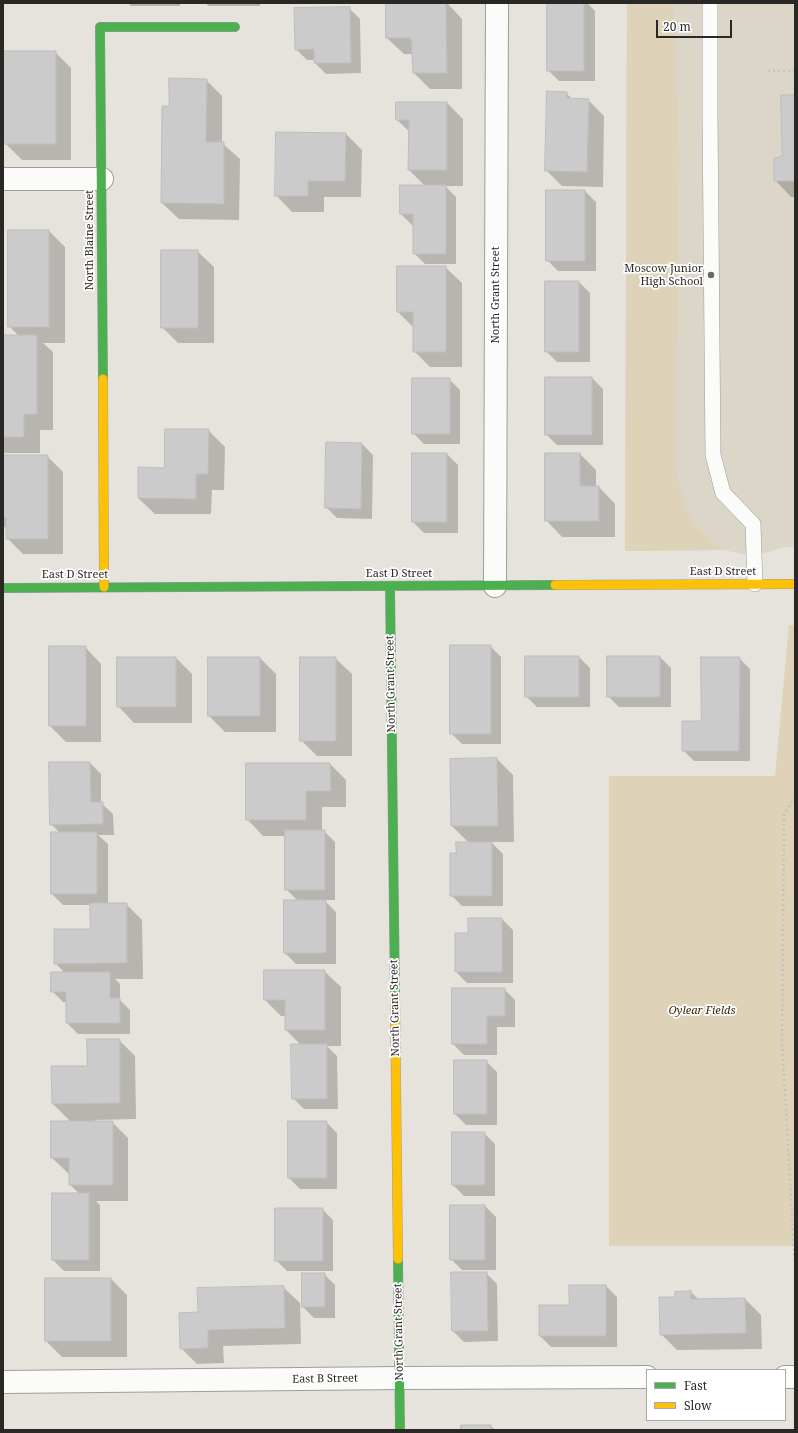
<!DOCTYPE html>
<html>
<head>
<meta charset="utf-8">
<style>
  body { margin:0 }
  #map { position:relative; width:798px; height:1433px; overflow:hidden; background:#e6e3dc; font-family:"Noto Serif",serif }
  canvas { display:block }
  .frame { position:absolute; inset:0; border:4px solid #2a2824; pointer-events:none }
  .legend { position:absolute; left:646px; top:1369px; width:140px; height:52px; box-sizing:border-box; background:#fff; border:1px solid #aaa9a7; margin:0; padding:5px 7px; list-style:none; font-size:12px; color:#2a2824 }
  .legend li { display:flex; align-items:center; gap:8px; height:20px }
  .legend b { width:20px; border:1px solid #aaa9a7 }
  .scale { position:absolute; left:656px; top:20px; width:76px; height:18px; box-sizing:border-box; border:2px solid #2a2824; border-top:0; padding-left:5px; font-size:12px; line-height:14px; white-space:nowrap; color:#2a2824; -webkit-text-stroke:3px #fff; paint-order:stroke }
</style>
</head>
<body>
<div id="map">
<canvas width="798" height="1433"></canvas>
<div class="frame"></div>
<ul class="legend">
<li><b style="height:5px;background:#4caf50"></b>Fast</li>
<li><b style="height:5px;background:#ffc107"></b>Slow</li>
</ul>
<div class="scale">20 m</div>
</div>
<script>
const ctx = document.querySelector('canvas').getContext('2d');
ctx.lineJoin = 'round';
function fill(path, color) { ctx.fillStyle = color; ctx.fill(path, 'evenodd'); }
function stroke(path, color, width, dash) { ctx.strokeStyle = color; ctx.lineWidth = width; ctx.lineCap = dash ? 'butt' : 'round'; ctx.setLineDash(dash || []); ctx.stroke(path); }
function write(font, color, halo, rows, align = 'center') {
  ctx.font = font + ' "Noto Serif",serif'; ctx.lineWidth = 3.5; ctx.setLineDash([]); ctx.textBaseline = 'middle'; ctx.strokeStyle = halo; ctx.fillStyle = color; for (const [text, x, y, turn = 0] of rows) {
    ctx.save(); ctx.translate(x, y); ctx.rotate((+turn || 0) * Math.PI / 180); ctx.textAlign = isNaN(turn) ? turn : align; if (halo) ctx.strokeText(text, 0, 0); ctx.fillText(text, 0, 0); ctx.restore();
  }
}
fill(new Path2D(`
  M627 3H795V547H785L754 556 723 550 625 551Z`), '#dbd6c8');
fill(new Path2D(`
  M627 3H673L676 54 679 156 676 469C680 485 683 503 690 517 697 530 712 541 723 550L625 551Z
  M789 625H795V1246H609V776H775Z`), '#ded3b8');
fill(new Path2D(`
  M128 3H180V6H131Z
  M206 3H260V6H208Z
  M387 3H447L462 19V89H430L414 73 413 54H404L387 38Z
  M548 3H587L595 11V81H559L548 70Z
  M349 8 360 19 361 73 326 74 315 63V60H307L296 49Z
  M55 52 71 68V160H22L5 143Z
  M206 80 222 96V143L240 159 239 220 179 219 162 203 163 107H170Z
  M566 93 573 100H588L604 116 603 187 562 186 546 170Z
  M795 96V197H791L775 180 783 156Z
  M447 103 463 119V186H445L456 197V264H425L414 253V225H412L401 214 425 186 409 170 410 132 397 120Z
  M346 134 362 150 361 197H324V212H292L276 195Z
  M585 191 596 202V271H558L547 260Z
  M49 231 65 247V343H43L53 352V430H40V453H3V336H19L9 326Z
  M197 251 214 267V343H178L162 327Z
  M445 267 462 283V367H430L414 351V328L398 312Z
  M579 282 590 293V362H557L546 351Z
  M592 378 603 389V445H557L546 434Z
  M449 379 460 390V444H424L413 433Z
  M208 430 225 447 224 490H212L211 514H155L138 498 165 469Z
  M362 444 373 455 372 519 337 518 326 507Z
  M447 454 458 465V533H424L413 522Z
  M580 454 596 470V487H599L615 504V537H562L546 520Z
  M3 456H47L63 472V554H23L7 538V529L3 525Z
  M490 646 501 657V744H462L451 733Z
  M85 647 101 664V742H66L50 726Z
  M579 657 590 668V707H537L526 696Z
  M660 657 671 668V707H619L608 696Z
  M176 658 192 674V723H134L118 706Z
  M260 658 276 674V732H225L209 716Z
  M335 658 352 674V756H317L301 740Z
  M739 658 750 669V761H694L683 750 702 722Z
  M497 759 513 775 514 842H491L503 854V906H462L451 895 457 854 469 843 452 826Z
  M50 763H90L101 774V803L113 814 114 835H98L108 844V904H126L142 920 143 979H115L120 984V1000L130 1010V1034H78L67 1023V1002H63L52 991 65 973 55 963 91 930V905H63L52 894 60 833 51 824Z
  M330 764 346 780V807H322V831H324L335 842V900H324L336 912V964H296L285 953 298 901 286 889V836H263L247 819Z
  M502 919 513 930V983H467L456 972 469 934Z
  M324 971 341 987V1046H327L337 1056 338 1109H304L293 1098 301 1045 286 1030V1016H281L265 1000Z
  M504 989 515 1000V1027H497V1055H464L453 1044Z
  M119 1040 135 1056 136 1119 95 1120V1122H112L128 1138V1201H96L100 1205V1271H64L53 1260 80 1194 70 1185V1174H69L52 1158 71 1122 53 1104 88 1067Z
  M486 1061 497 1072V1125H466L455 1114Z
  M289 1122H326L337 1133V1189H300L289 1178Z
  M484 1133 495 1144V1196H464L453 1185Z
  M485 1206 496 1217V1270H462L451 1259Z
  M322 1209 333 1220V1271H287L276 1260Z
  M486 1273 497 1284 498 1341 464 1342 453 1331Z
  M324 1274 335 1285V1318H314L303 1307Z
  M111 1279 127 1295V1357H62L46 1341Z
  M606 1286 617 1297V1347H551L540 1336 570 1306Z
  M283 1287 300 1303 301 1344 223 1346 224 1363 197 1364 181 1348 199 1313Z
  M691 1292 699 1300 745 1299 761 1315 762 1349 677 1350 661 1334 676 1298Z
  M462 1426H491L495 1430H462Z`), '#0003');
const building = new Path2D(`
  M386 3H446L447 73H413L411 38H386Z
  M547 3H584V71H547Z
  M350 7 351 63H314V49L295 50 294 8Z
  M4 51H56V144H4Z
  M169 78 207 79 206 142H224V204L161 203 162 106H169Z
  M547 91 567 92V98L589 99 587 172 545 171Z
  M781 95H795V181H774V159L782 156Z
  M396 102H447V170H408L409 120H396Z
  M276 132 346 133 345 181H308V196H275Z
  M400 185H446V254H413V214H400Z
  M546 190H585V261H546Z
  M8 230H49V327H8Z
  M161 250H198V328H161Z
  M397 266H446V352H413V312H397Z
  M545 281H579V352H545Z
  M3 335H37V414H24V437H3Z
  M545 377H592V435H545Z
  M412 378H450V434H412Z
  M165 429H209L208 474H196V499L138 498V467L164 468Z
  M326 442 362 443 361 509 325 508Z
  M412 453H447V522H412Z
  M545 453H580V486H599V521H545Z
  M3 455H48V539H6V518H3Z
  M450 645H491V734H450Z
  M49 646H86V726H49Z
  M525 656H579V697H525Z
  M607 656H660V697H607Z
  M117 657H176V707H117Z
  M208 657H260V716H208Z
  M300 657H336V741H300Z
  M701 657H740L739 751H682V721H701Z
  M497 758 498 826H451L450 759Z
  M49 762H90L91 802H103V824L50 825Z
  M246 763H330L331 791H306V820H246Z
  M285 830H325V890H285Z
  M51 832H97V894H51Z
  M456 842H492V896H450V853H456Z
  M284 900H326V953H284Z
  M90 903H127V963L54 964V929H90Z
  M468 918H502V972H455V933H468Z
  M264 970H325V1030H285V1000H264Z
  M51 972H110V998H120V1023H66V992H51Z
  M452 988H505V1016H487V1044H452Z
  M87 1039H120V1103L52 1104 51 1066H87Z
  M291 1044H327V1099H292Z
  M454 1060H487V1114H454Z
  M51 1121H113V1185H69V1158H51Z
  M288 1121H327V1178H288Z
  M452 1132H485V1185H452Z
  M52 1193H89V1260H52Z
  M450 1205H485V1260H450Z
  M275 1208H323V1261H275Z
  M451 1272H487L488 1331H452Z
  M302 1273H325V1307H302Z
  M45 1278H111V1341H45Z
  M569 1285H606V1336H539V1305H569Z
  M284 1286 285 1328 208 1330V1348L180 1349 179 1313 198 1312 197 1288Z
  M691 1291V1299L745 1298 746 1333 660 1335 659 1297H675V1292Z
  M461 1425H491V1430H461Z`);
fill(building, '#cccbcb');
stroke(building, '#bebdbc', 1);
const lane = new Path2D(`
  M710 3V114L713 455 723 493 753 524 755 584`);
const street = new Path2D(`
  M3 179H102
  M495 586 497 4
  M785 1377H795
  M3 1382 400 1378 647 1377`);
const fast = new Path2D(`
  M103 379 100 27H235
  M390 586 395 997
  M3 588 555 585
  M398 1259 400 1430`);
const slow = new Path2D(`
  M103 379 104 587
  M555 585 795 584
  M395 997 398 1259`);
stroke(lane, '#9f9d98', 16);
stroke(street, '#9f9d98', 24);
stroke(fast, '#9f9d98', 10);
stroke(slow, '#9f9d98', 10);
stroke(new Path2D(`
  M768 71H795
  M795 797 784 815 782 1042 795 1268`), '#c4c3c1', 2.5, [2, 3]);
stroke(lane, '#fbfbfa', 15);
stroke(street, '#fbfbfa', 22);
stroke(fast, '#4caf50', 9);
stroke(slow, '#ffc107', 9);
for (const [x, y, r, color] of [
  [711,275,4,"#6c6964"]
]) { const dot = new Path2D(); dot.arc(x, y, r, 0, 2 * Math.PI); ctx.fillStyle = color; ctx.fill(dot); stroke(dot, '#fff', 1.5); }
write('11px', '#2a2824', '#fff', [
  ["North Blaine Street",90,240,-90],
  ["North Grant Street",496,295,-90],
  ["East D Street",723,572],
  ["East D Street",399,574],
  ["East D Street",75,575],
  ["North Grant Street",391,684,-91],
  ["North Grant Street",395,1008,-91],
  ["North Grant Street",399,1332,-91],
  ["East B Street",325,1379,-1]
]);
write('11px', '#2a2824', '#fff', [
  ["Moscow Junior",703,269],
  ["High School",703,282]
], 'right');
write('italic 11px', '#342a0e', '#fff', [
  ["Oylear Fields",702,1011]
]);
</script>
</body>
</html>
